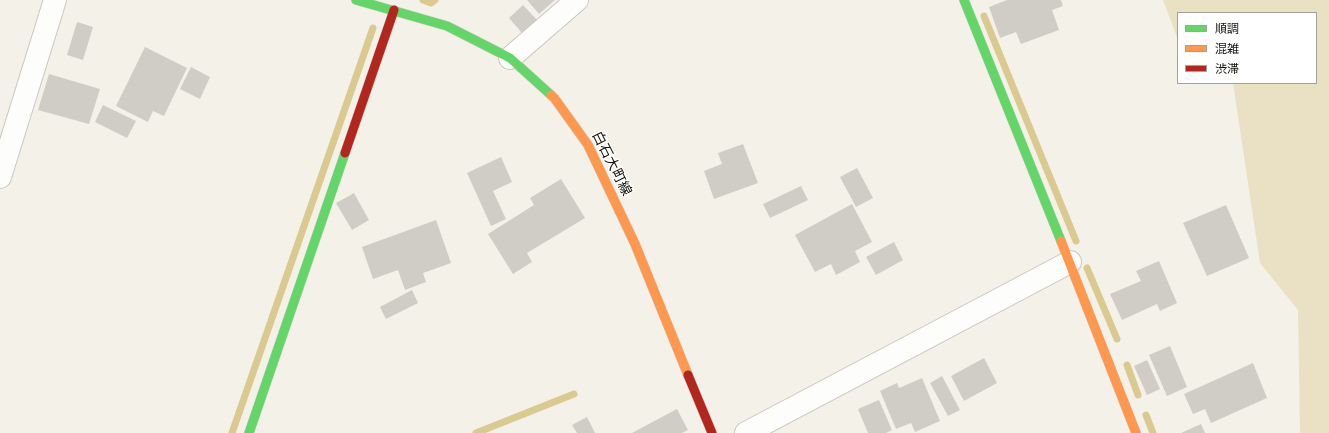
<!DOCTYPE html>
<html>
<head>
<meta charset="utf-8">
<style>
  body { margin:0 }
  #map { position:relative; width:1329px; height:433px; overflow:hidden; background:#f4f1e8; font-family:Jost,"Noto Sans JP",sans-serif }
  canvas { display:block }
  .legend { position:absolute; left:1177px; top:12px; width:140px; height:72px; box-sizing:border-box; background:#fff; border:1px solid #a2a19f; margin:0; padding:5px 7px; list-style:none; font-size:12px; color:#16140f }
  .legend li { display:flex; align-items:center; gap:8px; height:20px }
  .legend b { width:20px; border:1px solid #a2a19f }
</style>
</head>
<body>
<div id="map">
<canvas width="1329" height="433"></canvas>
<ul class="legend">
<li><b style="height:5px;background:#63d668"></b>順調</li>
<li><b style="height:5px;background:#ff974d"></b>混雑</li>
<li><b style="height:5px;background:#b3261e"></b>渋滞</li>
</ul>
</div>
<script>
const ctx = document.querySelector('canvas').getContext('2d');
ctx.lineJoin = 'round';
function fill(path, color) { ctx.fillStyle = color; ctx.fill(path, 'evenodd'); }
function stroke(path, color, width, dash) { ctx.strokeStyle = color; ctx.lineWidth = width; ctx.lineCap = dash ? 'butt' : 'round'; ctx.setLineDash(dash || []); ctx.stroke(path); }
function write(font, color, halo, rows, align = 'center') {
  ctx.font = font + ' Jost,"Noto Sans JP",sans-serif'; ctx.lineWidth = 3; ctx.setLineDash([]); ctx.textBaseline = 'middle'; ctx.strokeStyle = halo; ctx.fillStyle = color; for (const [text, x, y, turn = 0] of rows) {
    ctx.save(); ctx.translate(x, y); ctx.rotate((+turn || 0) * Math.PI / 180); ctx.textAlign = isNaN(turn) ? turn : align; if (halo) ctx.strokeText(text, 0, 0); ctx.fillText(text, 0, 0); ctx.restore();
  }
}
fill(new Path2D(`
  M1163 0H1329V433H1300L1298 310 1260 263 1233 83H1316V13H1178V40Z`), '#eae0c3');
stroke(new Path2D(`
  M423 0 431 3 435 0
  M984 16 1076 241
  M1087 268 1117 339
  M1127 365 1138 395
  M1146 415 1153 433
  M232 433 373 28
  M476 433 574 394`), '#daca90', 7);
fill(new Path2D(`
  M527 0H555L539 14Z
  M1007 0H1061L1063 6 1052 10 1059 30 1021 44 1016 32 1000 38 989 7Z
  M523 5 537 20 522 33 509 18Z
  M77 22 93 27 83 60 67 55Z
  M145 47 187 68 164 116 153 111 148 122 116 106Z
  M191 67 210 77 200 99 180 89Z
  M49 74 100 89 89 124 38 110Z
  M103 105 136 121 127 138 95 122Z
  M743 144 758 183 714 199 704 171 722 164 718 153Z
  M501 157 512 182 493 191 506 219 491 226 467 173Z
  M857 168 873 198 856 207 840 177Z
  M561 179 585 218 527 253 532 262 513 274 488 234 534 205 530 198Z
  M801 186 808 200 770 218 763 204Z
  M354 193 369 220 352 230 336 203Z
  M852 204 872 242 855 251 860 262 836 275 831 264 815 272 795 235Z
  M1226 205 1249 258 1207 276 1183 223Z
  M436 220 451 263 423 273 426 282 405 290 398 270 373 279 362 247Z
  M894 242 903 260 876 275 866 257Z
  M1159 261 1177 303 1160 311 1157 304 1122 320 1110 294 1141 281 1136 271Z
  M412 290 418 303 386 319 380 307Z
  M1170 346 1187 387 1167 396 1149 355Z
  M984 358 997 383 964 401 951 376Z
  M1147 360 1160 389 1147 395 1134 366Z
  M1253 363 1267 398 1211 423 1205 409 1193 414 1184 394Z
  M942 376 960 410 948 416 930 383Z
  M922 378 940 421 915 432 911 423 896 429 880 391 897 383 899 388Z
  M879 400 892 430 886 433H868L858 409Z
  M677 409 688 430 682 433H632Z
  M587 417 595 433H577L572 425Z
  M1201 424 1205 433H1181Z`), '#d0cdc6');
const street = new Path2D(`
  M510 58 577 0
  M0 177 55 0
  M746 433 1070 262`);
const fast = new Path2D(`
  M356 0 447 26 510 58 551 95
  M964 0 1061 241
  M249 433 345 153`);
const slow = new Path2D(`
  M551 95 555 99 588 145 635 244 688 375
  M1061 241 1136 433`);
const jam = new Path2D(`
  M345 153 394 10
  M688 375 712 433`);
stroke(street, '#cac7c0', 24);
stroke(fast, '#cac7c0', 10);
stroke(slow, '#cac7c0', 10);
stroke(jam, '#cac7c0', 10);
stroke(street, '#fdfdfc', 22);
stroke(fast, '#63d668', 9);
stroke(slow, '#ff974d', 9);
stroke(jam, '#b3261e', 9);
write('14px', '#16140f', '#fff', [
  ["白石大町線",611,164,63]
]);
</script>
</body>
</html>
